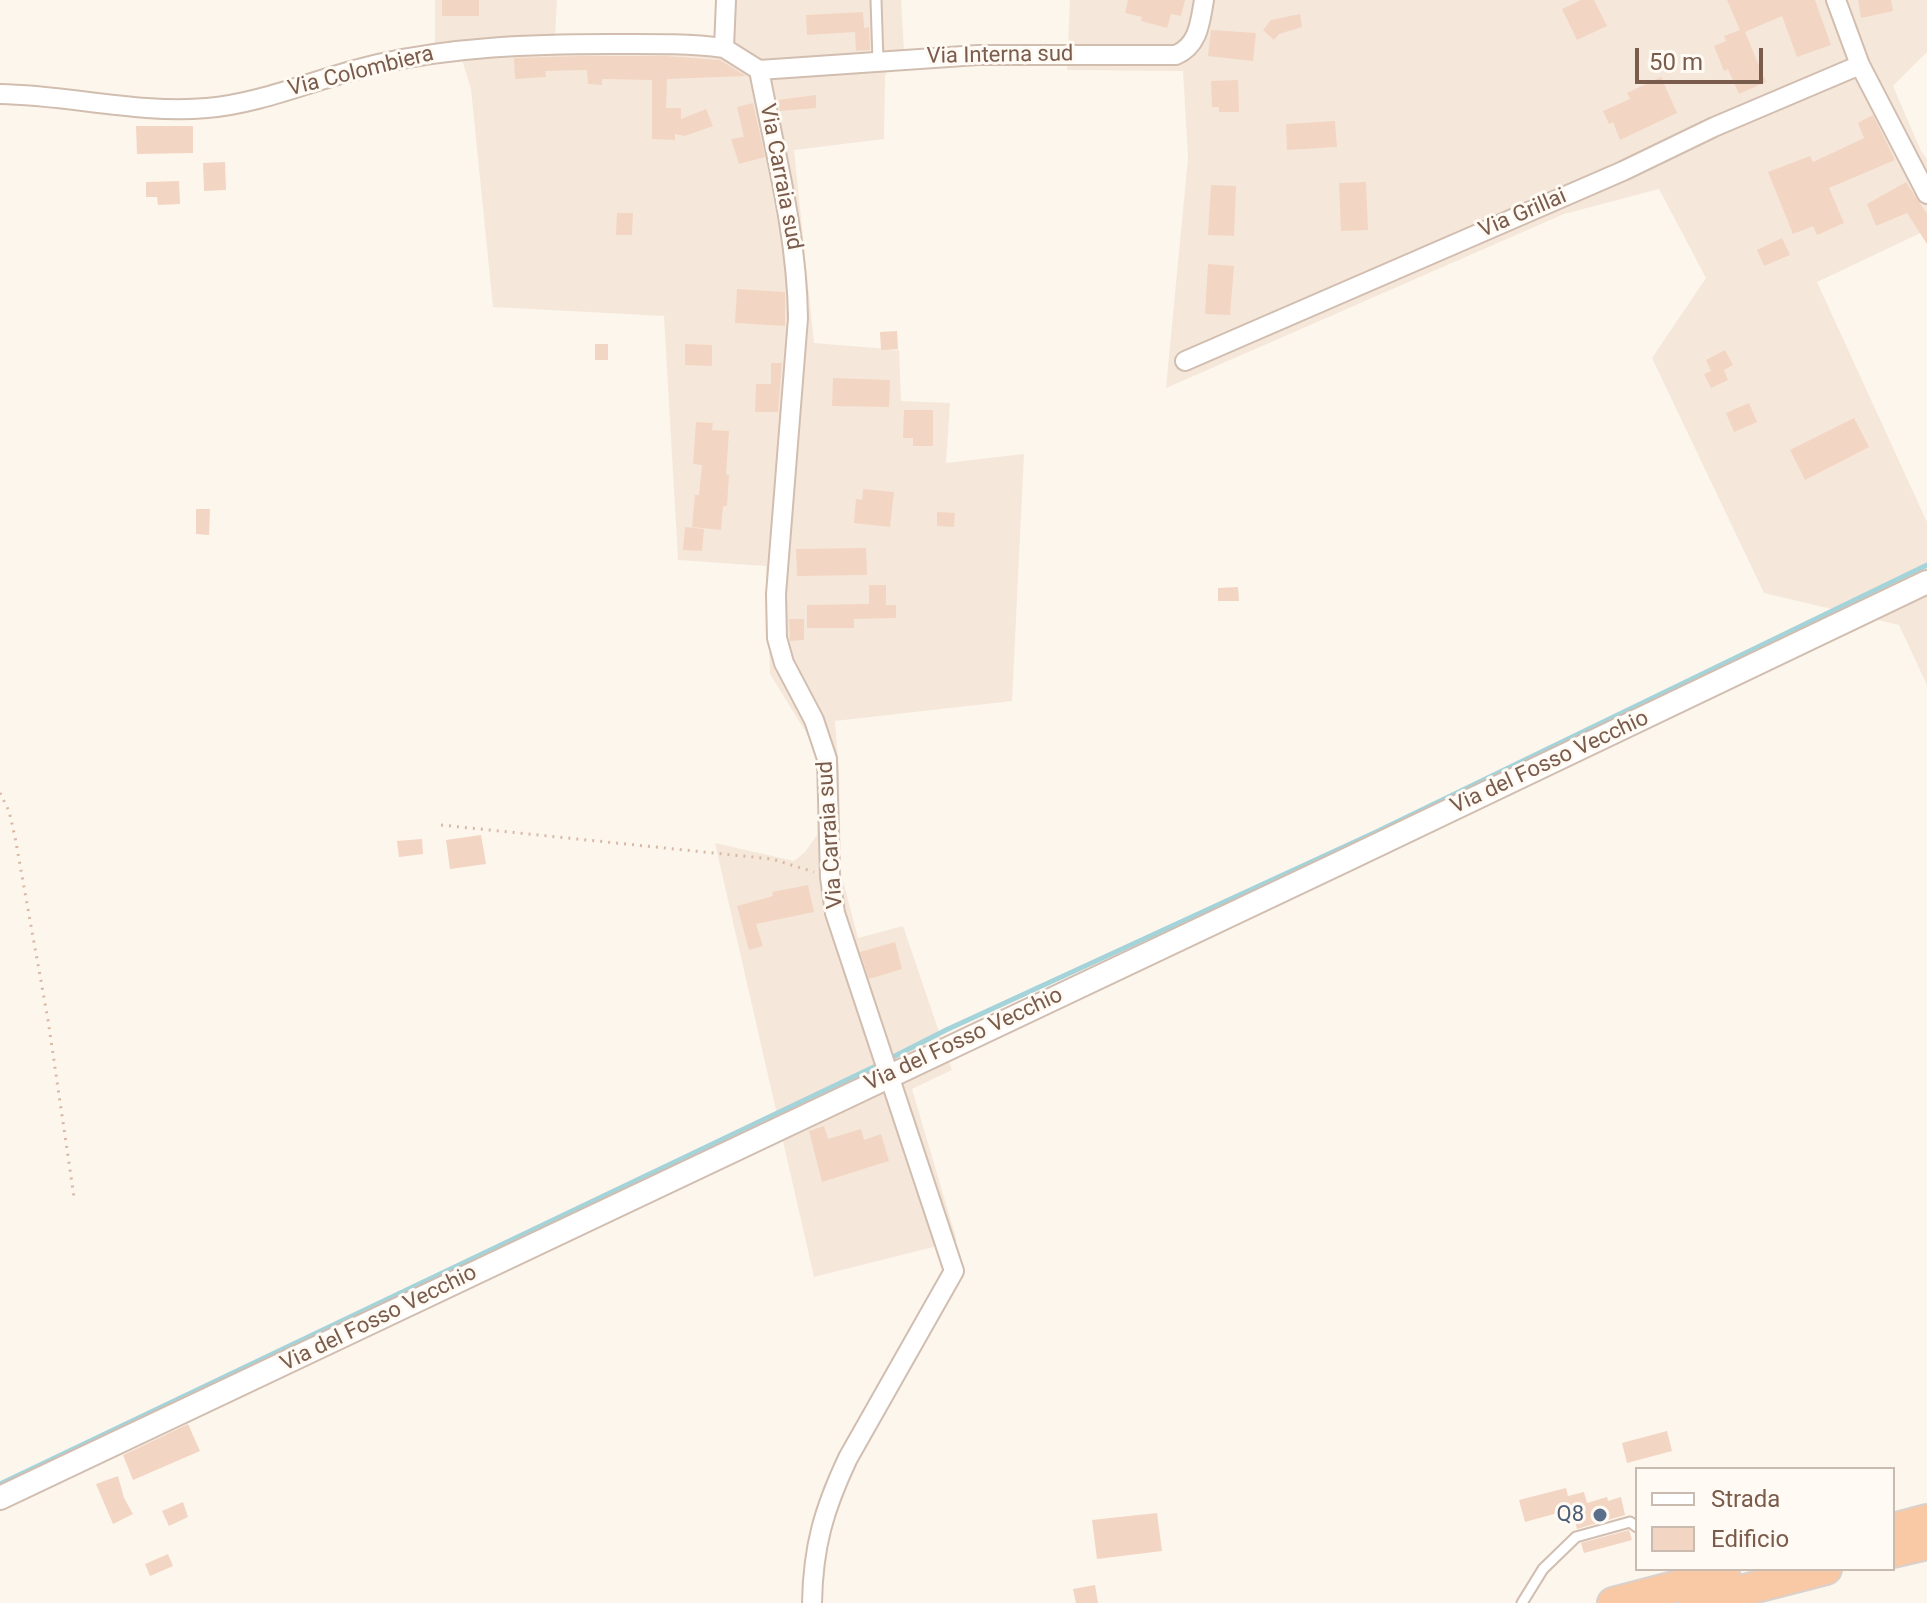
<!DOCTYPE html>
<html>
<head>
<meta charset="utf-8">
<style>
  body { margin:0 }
  #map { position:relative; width:1927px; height:1603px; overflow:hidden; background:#fdf6ec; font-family:Roboto,sans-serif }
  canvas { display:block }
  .legend { position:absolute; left:1635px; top:1467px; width:260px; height:104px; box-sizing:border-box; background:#fffaf3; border:2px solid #cabbb1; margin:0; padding:10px 14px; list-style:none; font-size:24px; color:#7a5c4d }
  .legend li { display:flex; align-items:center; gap:16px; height:40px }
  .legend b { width:40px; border:2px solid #cabbb1 }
  .scale { position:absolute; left:1635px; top:48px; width:128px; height:36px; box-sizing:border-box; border:4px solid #7a5c4d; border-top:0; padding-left:10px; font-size:24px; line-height:28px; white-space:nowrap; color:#7a5c4d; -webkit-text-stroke:6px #fffaf3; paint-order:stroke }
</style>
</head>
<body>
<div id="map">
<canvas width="1927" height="1603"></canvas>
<ul class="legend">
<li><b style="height:10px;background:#fff"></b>Strada</li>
<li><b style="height:22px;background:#f3d5c3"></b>Edificio</li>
</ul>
<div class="scale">50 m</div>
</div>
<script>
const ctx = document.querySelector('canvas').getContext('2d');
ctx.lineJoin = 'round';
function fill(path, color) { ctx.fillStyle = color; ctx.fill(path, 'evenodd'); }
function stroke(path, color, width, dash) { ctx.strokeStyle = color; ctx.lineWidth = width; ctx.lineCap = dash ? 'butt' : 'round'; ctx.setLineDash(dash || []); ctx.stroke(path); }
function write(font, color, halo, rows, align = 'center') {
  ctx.font = font + ' Roboto,sans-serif'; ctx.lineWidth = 6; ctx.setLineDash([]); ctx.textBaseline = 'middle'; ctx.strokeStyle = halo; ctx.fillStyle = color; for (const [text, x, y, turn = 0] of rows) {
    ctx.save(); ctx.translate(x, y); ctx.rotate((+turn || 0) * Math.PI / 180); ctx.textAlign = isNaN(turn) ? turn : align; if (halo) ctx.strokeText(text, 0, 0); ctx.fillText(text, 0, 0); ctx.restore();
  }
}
fill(new Path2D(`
  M435 0H557L555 36 717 39 720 0H901L904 51 885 75 884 139 794 150 814 343 899 350 901 401 950 403 946 463 1024 454 1012 701 835 721 839 771 841 873 858 938 903 926 952 1070 912 1089 957 1241 814 1277 715 843 794 861 805 852 817 835 820 755 770 674 766 566 678 560 664 316 493 307 471 89 459 50 435 44Z
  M1070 0H1927V52L1893 86 1921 151 1927 159V230L1817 282 1927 522V685L1899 625 1764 593 1652 358 1706 278 1659 189 1564 214 1166 388 1188 158 1183 71 1067 70Z`), '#f5e8da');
stroke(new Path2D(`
  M889 1059 946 1030 1374 833 1927 565
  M0 1484 880 1064`), '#a5d3da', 5);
fill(new Path2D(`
  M442 0H479V16H442Z
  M1128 0H1185L1181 16 1171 14 1167 28 1141 21 1142 17 1125 13Z
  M1581 0H1594L1607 26 1577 40 1562 9Z
  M1727 0H1815L1831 45 1797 57 1782 16 1745 32 1766 82 1739 94 1728 69 1724 71 1714 46 1726 41 1724 36 1740 30Z
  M1858 0H1891L1893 11 1861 18Z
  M863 12 864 28 869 27 870 50 856 51 855 32 807 35 806 15Z
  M1300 14 1302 27 1279 34 1274 40 1263 30 1271 20Z
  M1211 30 1256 33 1253 61 1208 56Z
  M579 56H666L720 60 746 76 667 79 666 108H681V119L706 109 713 126 685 136 675 134V140L652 139V80L602 79V85L588 84 587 70 545 71 546 77 515 79 514 58Z
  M1661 77 1677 113 1620 140 1613 122 1609 124 1603 111 1630 99 1627 93Z
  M1238 80 1239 112H1219V107H1212L1211 81Z
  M816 95V108L780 111 777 100Z
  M753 103 765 157 739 164 731 139 744 137 737 107Z
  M1873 115 1895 160 1829 188 1844 223 1817 235 1813 226 1793 234 1768 172 1810 156 1813 162 1864 138 1858 123Z
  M1335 121 1337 147 1287 150 1286 124Z
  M136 126H193V153L137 154Z
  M225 162 226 190 204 191 203 163Z
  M179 181 180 204 158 205 157 197H146V182Z
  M1366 182 1368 230 1341 231 1339 183Z
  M1906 182 1927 214V244L1907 213 1876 226 1867 204Z
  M1211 185 1236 186 1234 236 1208 235Z
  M617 213H633L632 235H616Z
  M1782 238 1790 255 1764 266 1757 250Z
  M1208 264 1234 266 1230 315 1205 314Z
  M737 289 785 292V326L735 323Z
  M897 331 898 349 881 350 880 332Z
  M595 344H608V360H595Z
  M685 344 712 345V366L685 365Z
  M1725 350 1733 365 1724 370 1728 380 1711 388 1704 374 1711 371 1706 360Z
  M771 363H782L778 412H755L756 384H771Z
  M833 378 890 380 889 407 832 406Z
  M1749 403 1757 422 1734 432 1726 413Z
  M904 410H933V446H913V438H903Z
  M1854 418 1869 447 1805 480 1790 450Z
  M696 422 713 423 712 430 729 431 726 474 729 475 727 506H723L721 530 692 527 695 495H699L702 465 693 464Z
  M863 489 894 492 890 527 854 523 856 499 862 500Z
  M196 509H210L209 535 196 534Z
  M937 512 955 513 954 527 937 526Z
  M685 527 704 529 702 551 683 550Z
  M866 548 867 575 797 576 796 549Z
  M869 585H886V605H896V618L854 619V628H807V605L869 604Z
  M1238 587 1239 601H1218V588Z
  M789 619H804V640L790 641Z
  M481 835 486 864 450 869 446 840Z
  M422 839 423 854 399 857 397 841Z
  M808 885 814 912 756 924 763 946 749 950 737 906 773 896 772 892Z
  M895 942 902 969 869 979 860 952Z
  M824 1126 828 1139 861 1129 864 1140 881 1134 889 1161 822 1182 809 1131Z
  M188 1424 200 1451 133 1480 123 1455Z
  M1667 1431 1672 1451 1627 1463 1622 1443Z
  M118 1476 124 1498 133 1514 113 1524 96 1484Z
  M1566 1488 1568 1496 1584 1492 1587 1503 1607 1497 1608 1501 1621 1497 1625 1515 1577 1529 1572 1509 1525 1522 1519 1500Z
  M183 1502 188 1517 169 1526 162 1511Z
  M1157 1513 1162 1551 1097 1559 1092 1520Z
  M1629 1530 1632 1540 1584 1553 1581 1543Z
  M168 1554 173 1566 150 1576 145 1564Z
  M1095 1585 1098 1603H1076L1073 1589Z`), '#f3d5c3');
const service = new Path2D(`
  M876 0 878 61
  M1522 1603 1543 1569 1576 1537 1630 1522 1637 1527`);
const minor = new Path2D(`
  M726 0 724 48 759 70C775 153 797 234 798 318L776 594 777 638 784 663 814 720 827 759 830 877 835 913 954 1271 848 1458C824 1509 813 1546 812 1603
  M1836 0 1860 65 1927 194
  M759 70 978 55H1176C1199 45 1200 22 1204 0
  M0 94C69 95 138 114 207 108 265 103 320 77 378 64 453 47 531 44 608 44 647 44 685 43 724 48
  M1185 361 1623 171 1714 127 1860 65`);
const tertiary = new Path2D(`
  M0 1498 1346 860 1927 582`);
const trunk = new Path2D(`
  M1893 1529 1927 1520
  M1893 1552 1927 1544
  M1613 1603 1724 1574
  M1694 1603 1826 1569`);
stroke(service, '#d1beb0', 13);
stroke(minor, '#d1beb0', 22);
stroke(tertiary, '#d1beb0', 26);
stroke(trunk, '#dad1cd', 34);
stroke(new Path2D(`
  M0 793 9 811 15 837 48 1020 74 1197
  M441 825 772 859 814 872`), '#d9b8a5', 3, [2, 6]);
stroke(service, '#fff', 9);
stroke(minor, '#fff', 18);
stroke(tertiary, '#fff', 22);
stroke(trunk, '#f9c8a4', 30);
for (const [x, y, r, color] of [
  [1600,1515,8,"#5c6f8a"]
]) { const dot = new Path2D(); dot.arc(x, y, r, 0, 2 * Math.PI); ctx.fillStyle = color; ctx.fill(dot); stroke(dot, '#fffaf3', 3); }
write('22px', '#7a5c4d', '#fffaf3', [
  ["Via Interna sud",1000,56,-1],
  ["Via Colombiera",361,72,-14],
  ["Via Carraia sud",780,177,79],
  ["Via Grillai",1523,214,-23],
  ["Via del Fosso Vecchio",1550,763,-25],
  ["Via Carraia sud",831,835,-94],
  ["Via del Fosso Vecchio",964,1040,-25],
  ["Via del Fosso Vecchio",379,1319,-26]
]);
write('22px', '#4e5e75', '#fffaf3', [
  ["Q8",1584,1515]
], 'right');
</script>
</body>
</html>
